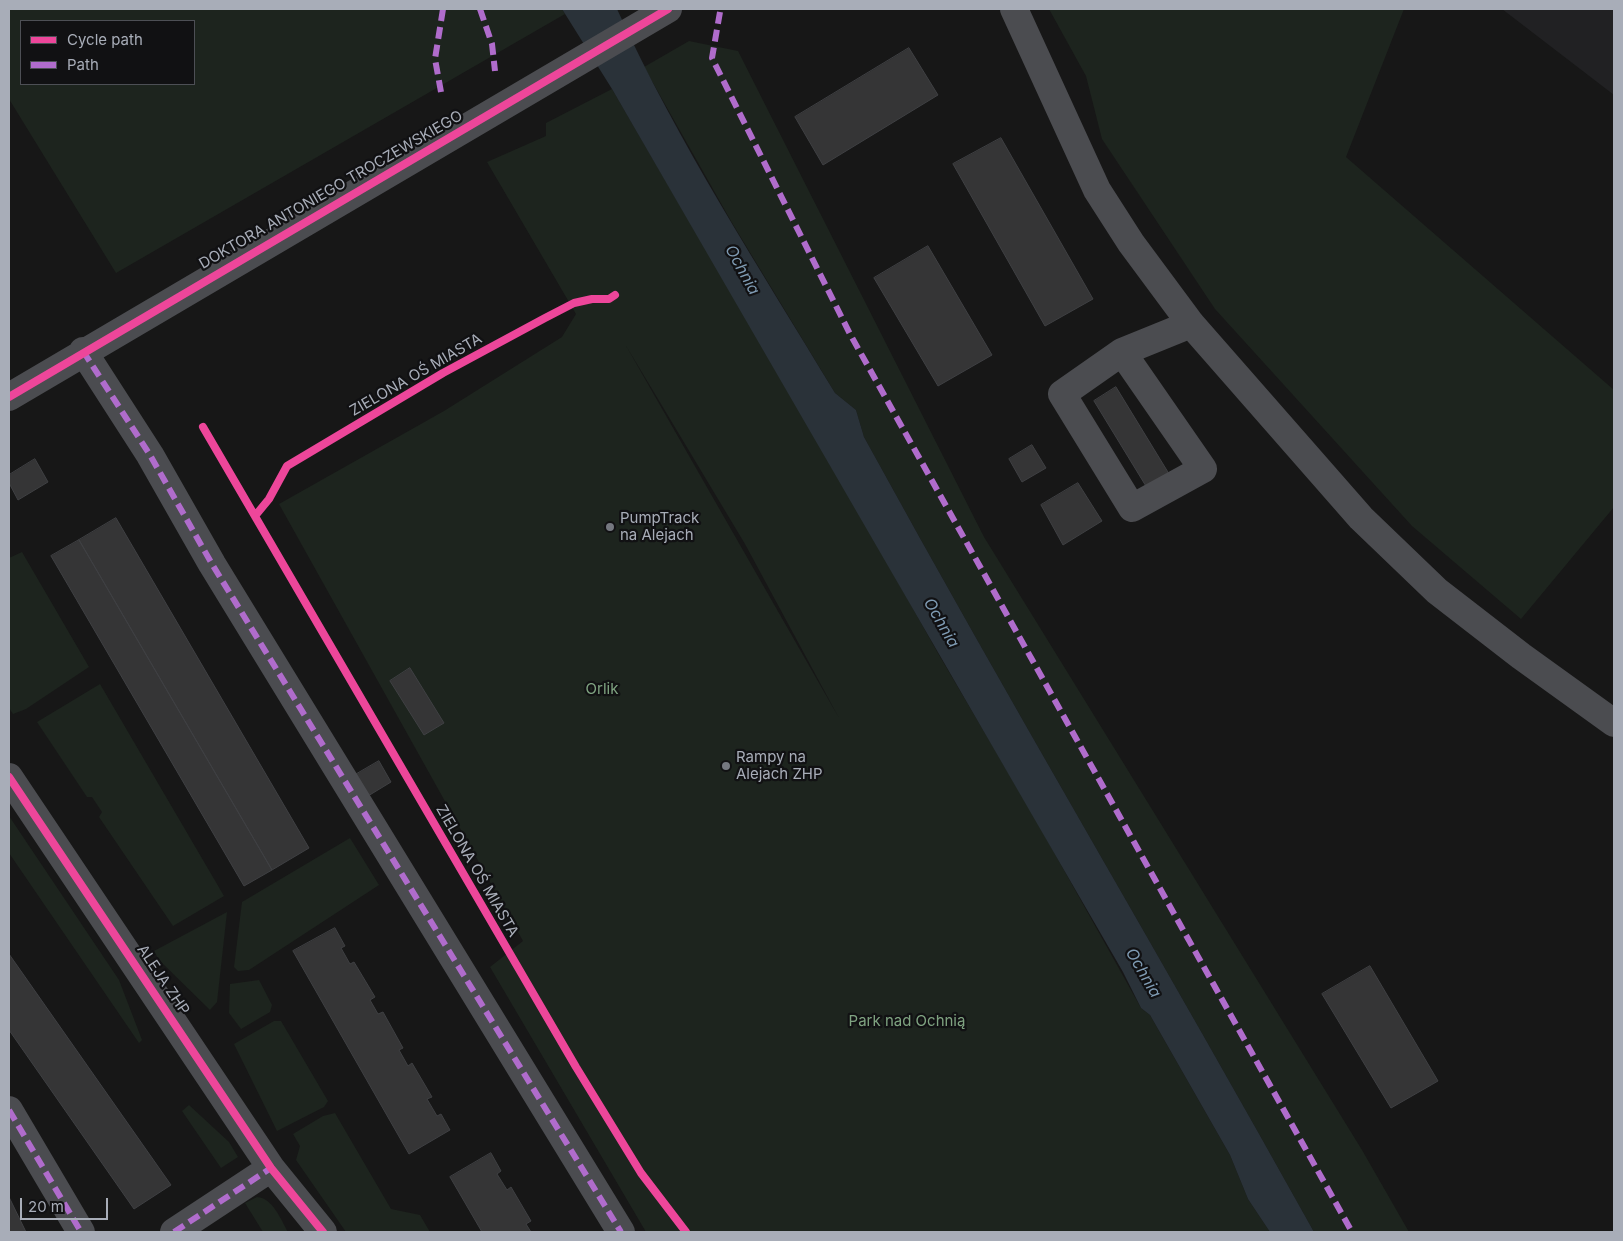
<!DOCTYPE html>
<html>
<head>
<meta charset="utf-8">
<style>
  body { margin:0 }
  #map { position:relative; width:1623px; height:1241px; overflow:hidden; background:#171717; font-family:Inter,sans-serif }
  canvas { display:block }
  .frame { position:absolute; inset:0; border:10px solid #a8adb8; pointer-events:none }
  .legend { position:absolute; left:20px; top:20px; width:175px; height:65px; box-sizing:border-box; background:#111113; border:1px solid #4d4f55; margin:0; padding:6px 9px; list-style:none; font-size:15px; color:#a8adb8 }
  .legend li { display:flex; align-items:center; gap:10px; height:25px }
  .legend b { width:25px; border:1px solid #4d4f55 }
  .scale { position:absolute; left:20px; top:1198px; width:88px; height:22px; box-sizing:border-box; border:2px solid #a8adb8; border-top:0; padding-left:6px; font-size:15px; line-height:18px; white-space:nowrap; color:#a8adb8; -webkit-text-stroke:4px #111113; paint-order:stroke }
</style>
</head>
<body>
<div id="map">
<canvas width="1623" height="1241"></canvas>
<div class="frame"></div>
<ul class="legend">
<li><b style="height:6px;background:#ed469a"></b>Cycle path</li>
<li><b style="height:6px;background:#b06ccc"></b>Path</li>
</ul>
<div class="scale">20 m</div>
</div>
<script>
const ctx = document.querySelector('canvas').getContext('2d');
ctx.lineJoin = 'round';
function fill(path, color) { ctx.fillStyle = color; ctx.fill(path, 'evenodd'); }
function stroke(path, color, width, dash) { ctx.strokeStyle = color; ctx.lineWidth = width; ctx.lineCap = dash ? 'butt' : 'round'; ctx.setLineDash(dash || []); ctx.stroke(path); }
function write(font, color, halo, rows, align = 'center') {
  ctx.font = font + ' Inter,sans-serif'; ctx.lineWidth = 4.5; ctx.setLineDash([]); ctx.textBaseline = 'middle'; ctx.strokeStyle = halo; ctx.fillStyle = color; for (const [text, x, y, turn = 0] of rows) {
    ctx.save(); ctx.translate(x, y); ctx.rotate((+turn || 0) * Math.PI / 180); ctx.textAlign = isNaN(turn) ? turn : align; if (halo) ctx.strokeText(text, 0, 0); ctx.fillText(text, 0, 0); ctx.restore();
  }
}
fill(new Path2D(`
  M1502 9H1614V95Z`), '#212123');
fill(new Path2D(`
  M9 9H562L565 14 116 273 9 99ZM21 21H194V84H21Z
  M1049 9H1404L1346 157 1614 390V507L1521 619 1412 526 1215 309 1102 139 1086 76Z
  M689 41 738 51 984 537 1362 1150 1409 1232H1314C1166 965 1010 704 864 437L856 410 835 393 731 221 644 67Z
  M612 89 847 491 939 655 1036 820 1141 1008 1150 1015 1230 1155 1248 1199 1270 1232H646L490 967 523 941 279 504 444 411 562 337 576 314 487 162 546 136V123ZM625 344 745 544 839 718Z
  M22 552 89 667 26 709 13 714 9 708V558Z
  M100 684 224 896 173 926 99 817 102 812 92 797H87L37 722Z
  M9 816 119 980 142 1040 139 1043 9 853Z
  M350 838 379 885 249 970 238 971 234 967 242 902Z
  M227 912 217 1002 210 1010 159 960 154 951Z
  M259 980 272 1005 270 1012 241 1029 229 1013 230 984Z
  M274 1021H281L328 1101 324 1107 277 1131 234 1044Z
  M189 1105 229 1142 238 1157 221 1168 182 1111Z
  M335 1113 391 1209 420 1215 430 1232H346L296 1160 300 1146 293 1134 323 1116Z
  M257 1197C273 1198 281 1220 288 1232H263L245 1203Z`), '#1d241e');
fill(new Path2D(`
  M562 9H617C678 143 759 267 835 393L856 410 864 437C1010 704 1166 965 1314 1232H1270L1248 1199 1230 1155 1150 1015 1141 1008 1123 972 612 89Z`), '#2a3239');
const building = new Path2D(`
  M909 48 938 95 823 165 795 117Z
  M1001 138 1093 299 1045 326 953 164Z
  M928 246 992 355 938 386 874 278Z
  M1116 387 1174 482 1152 496 1094 401Z
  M1032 445 1046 468 1022 482 1009 459Z
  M35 459 48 482 18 500 9 483V475Z
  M1078 483 1102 521 1063 545 1041 505Z
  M116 518 309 848 272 870 79 540Z
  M79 540 272 870 244 886 51 556Z
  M410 668 444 723 424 735 390 681Z
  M379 761 391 782 368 796 355 775Z
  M335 928 345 946 341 948 350 964 354 962 375 997 370 1000 378 1014 383 1012 403 1048 399 1050 408 1066 412 1063 432 1097 427 1099 437 1116 441 1114 450 1130 409 1154 293 951Z
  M9 954 171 1185 134 1209 9 1030Z
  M1370 966 1438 1081 1391 1108 1322 994Z
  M491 1153 501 1171 497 1174 507 1190 511 1187 531 1221 526 1224 531 1232H482L450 1177Z
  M9 1197 26 1232H9Z`);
fill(building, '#353536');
stroke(building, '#3f4043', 1);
stroke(new Path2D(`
  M1014 9 1097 190 1131 243 1191 324 1361 518 1437 591 1521 656 1614 723
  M83 351 150 455 212 564 621 1232
  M1122 352 1203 469 1132 508 1062 394 1122 352 1191 324
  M9 397 668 9
  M9 777 271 1168 323 1232
  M9 1110 81 1232
  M174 1232 271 1168`), '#4b4c50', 28);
stroke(new Path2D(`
  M480 9 492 44 495 71
  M720 12 712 58 850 334 1352 1232
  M441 92 435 59 443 9
  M83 351 150 455 212 564 621 1232
  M9 1110 81 1232
  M174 1232 271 1168`), '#b06ccc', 6, [12, 6]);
stroke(new Path2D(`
  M9 397 668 9
  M203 427 576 1067 641 1173 686 1232
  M255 516 269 499 287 466 443 373 545 318 574 303 592 299H609L615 295
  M9 777 271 1168 323 1232`), '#ed469a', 8);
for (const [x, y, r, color] of [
  [610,527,5,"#757880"],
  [726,766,5,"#757880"]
]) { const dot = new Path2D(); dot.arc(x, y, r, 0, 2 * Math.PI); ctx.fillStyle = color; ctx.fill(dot); stroke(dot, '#111113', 2); }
write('15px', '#a8adb8', '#111113', [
  ["DOKTORA ANTONIEGO TROCZEWSKIEGO",331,190,-30],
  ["ZIELONA OŚ MIASTA",416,375,-30],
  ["ZIELONA OŚ MIASTA",477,871,60],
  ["ALEJA ZHP",163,980,56]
]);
write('15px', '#a8adb8', '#111113', [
  ["PumpTrack",620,518],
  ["na Alejach",620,535],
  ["Rampy na",736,757],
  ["Alejach ZHP",736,774]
], 'left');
write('15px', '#7fa381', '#111113', [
  ["Orlik",602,689],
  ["Park nad Ochnią",907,1021]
]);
write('italic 16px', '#7f9bb3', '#111113', [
  ["Ochnia",742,270,61],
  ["Ochnia",941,623,60],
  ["Ochnia",1143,973,60]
]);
</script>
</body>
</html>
